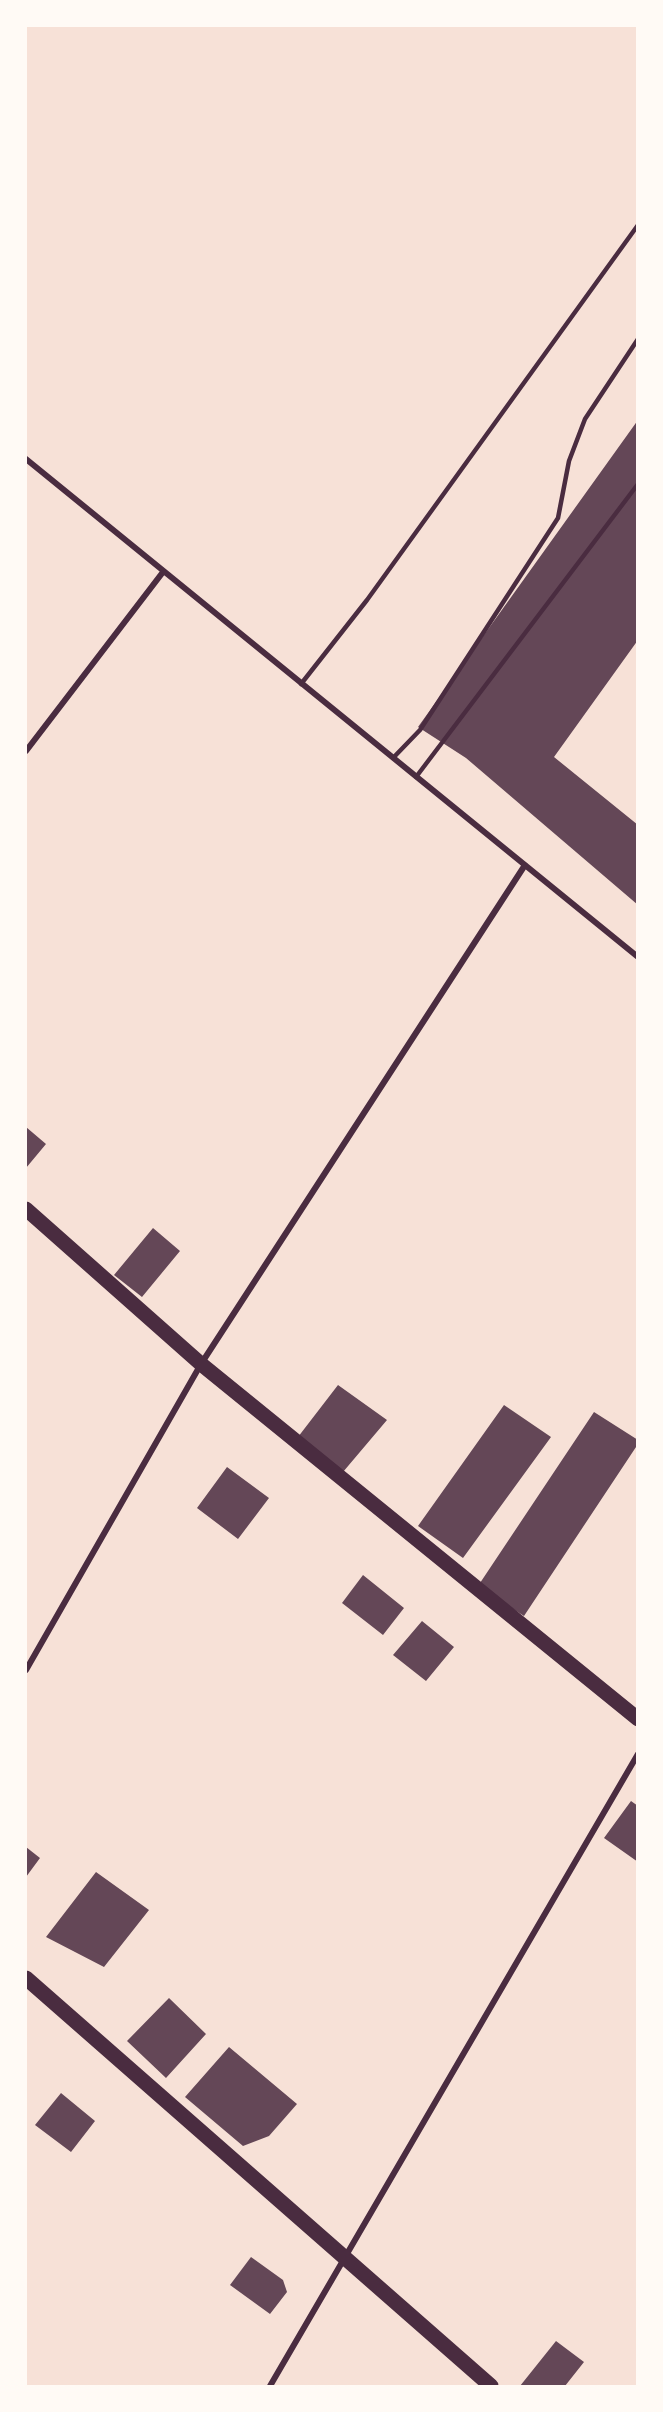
<!DOCTYPE html>
<html>
<head>
<meta charset="utf-8">
<style>
  body { margin:0 }
  #map { position:relative; width:663px; height:2412px; overflow:hidden; background:#f7e1d7; font-family:"Sofia Sans Condensed",sans-serif }
  canvas { display:block }
  .frame { position:absolute; inset:0; border:27px solid #fffaf5; pointer-events:none }
</style>
</head>
<body>
<div id="map">
<canvas width="663" height="2412"></canvas>
<div class="frame"></div>
</div>
<script>
const ctx = document.querySelector('canvas').getContext('2d');
ctx.lineJoin = 'round';
function fill(path, color) { ctx.fillStyle = color; ctx.fill(path, 'evenodd'); }
function stroke(path, color, width, dash) { ctx.strokeStyle = color; ctx.lineWidth = width; ctx.lineCap = dash ? 'butt' : 'round'; ctx.setLineDash(dash || []); ctx.stroke(path); }
fill(new Path2D(`
  M638 420V640L554 757 638 825V905L466 758 418 727Z
  M26 1127 46 1144 26 1168Z
  M153 1228 180 1251 142 1297 114 1275Z
  M338 1385 387 1420 343 1472 298 1437Z
  M504 1405 551 1437 463 1558 418 1526Z
  M594 1412 638 1440V1444L524 1616 478 1586Z
  M227 1467 269 1498 238 1539 197 1508Z
  M363 1575 404 1608 383 1635 342 1603Z
  M422 1621 454 1647 426 1681 393 1655Z
  M631 1801 638 1806V1862L604 1838Z
  M26 1847 40 1858 26 1877Z
  M96 1872 149 1910 104 1967 46 1937Z
  M169 1998 206 2034 166 2078 127 2041Z
  M229 2047 297 2104 269 2136 243 2146 185 2097Z
  M61 2093 95 2121 71 2152 35 2125Z
  M251 2257 283 2280 287 2292 270 2314 230 2285Z
  M556 2341 584 2362 565 2386H520Z`), '#644757');
stroke(new Path2D(`
  M301 684 367 600 638 225
  M393 758 420 730 558 518 569 461 585 419 638 339
  M416 777 638 484`), '#4a2c40', 4.5);
stroke(new Path2D(`
  M26 459 638 957
  M26 751 163 572
  M26 1670 201 1364 525 865
  M270 2386 638 1754`), '#4a2c40', 6);
stroke(new Path2D(`
  M26 1209 201 1364 638 1719
  M26 1978 491 2386`), '#4a2c40', 15);
</script>
</body>
</html>
